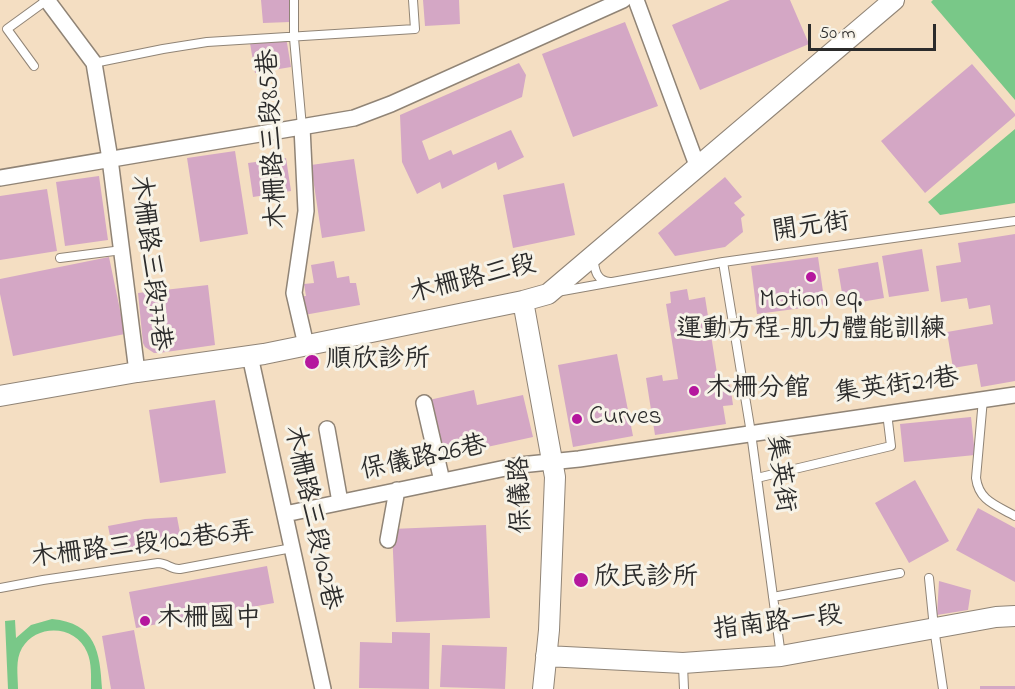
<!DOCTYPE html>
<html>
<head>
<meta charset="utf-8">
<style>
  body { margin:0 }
  #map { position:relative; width:1015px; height:689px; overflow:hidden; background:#f4dec2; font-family:"Indie Flower",sans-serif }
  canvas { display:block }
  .scale { position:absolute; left:808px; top:24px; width:128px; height:27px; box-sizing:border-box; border:3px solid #2b2b2b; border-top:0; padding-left:8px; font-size:18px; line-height:21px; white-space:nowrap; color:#2b2b2b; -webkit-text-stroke:4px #f7f3e8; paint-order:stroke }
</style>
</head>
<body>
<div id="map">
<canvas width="1015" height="689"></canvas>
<div class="scale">50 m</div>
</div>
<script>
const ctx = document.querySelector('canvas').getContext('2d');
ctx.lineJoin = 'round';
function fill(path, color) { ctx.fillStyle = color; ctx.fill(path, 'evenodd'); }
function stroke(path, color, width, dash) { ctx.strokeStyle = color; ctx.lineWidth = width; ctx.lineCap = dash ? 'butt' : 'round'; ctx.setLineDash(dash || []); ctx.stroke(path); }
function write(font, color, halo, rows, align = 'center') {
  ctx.font = font + ' "Indie Flower","LXGW WenKai TC",sans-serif'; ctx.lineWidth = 6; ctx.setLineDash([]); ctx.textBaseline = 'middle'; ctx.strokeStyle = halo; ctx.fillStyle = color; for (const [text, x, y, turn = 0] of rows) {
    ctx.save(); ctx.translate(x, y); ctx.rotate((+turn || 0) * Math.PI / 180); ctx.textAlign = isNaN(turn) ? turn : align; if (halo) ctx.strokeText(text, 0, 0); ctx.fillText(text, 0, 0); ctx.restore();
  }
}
fill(new Path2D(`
  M933 0H1015V100L931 2Z
  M1015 129V203L940 215 928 202Z
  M52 619C96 623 100 652 102 689H91C91 677 92 663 87 652 76 625 37 623 22 648 15 660 18 675 18 689H8L5 621 15 620 16 638 31 625Z`), '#79c888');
fill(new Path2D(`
  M261 0H289L290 22 263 23Z
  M423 0H459L460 24 425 26Z
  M730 0H790L809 44 700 90 672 25Z
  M625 22 658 106 573 137 542 54Z
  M286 37 291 67 255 73 250 43Z
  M519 63 526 75 522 97 422 141 429 160 451 150 453 155 511 130 524 157 498 170 496 162 442 189 440 182 417 194 402 162 400 115Z
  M972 64 1015 114V116L925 193 881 141Z
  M235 151 248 234 200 242 187 158Z
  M286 158 291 191 253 197 248 163Z
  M354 159 365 231 322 238 311 165Z
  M99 176 108 240 65 246 56 182Z
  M725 177 742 197 734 203 745 215 741 218 743 232 725 247 675 256 658 233Z
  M564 183 575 235 513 248 503 195Z
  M47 189 57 251 0 260V196Z
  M1015 234V381L981 387 977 364 953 368 947 332 993 324 990 305 969 309 967 298 941 302 936 266 961 262 958 243Z
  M922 249 929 291 889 297 882 256Z
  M109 257 125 334 13 356 0 294V279Z
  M818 257 825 305 757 314 751 266Z
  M334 261 337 278 349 276 350 283H356L360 305 304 315 301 296H306L304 284 314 283 311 265Z
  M878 262 884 298 844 305 838 269Z
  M208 285 215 345 159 353H154L145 347 143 343 138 293Z
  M687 289 689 300 705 297 719 386 730 384 733 405 723 406 726 424 655 435 646 378 662 375 663 381 678 379 666 304 671 303 670 292Z
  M617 354 633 436 573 447 558 365Z
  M474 390 477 405 523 395 533 437 441 457 429 400Z
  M215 400 226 473 160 483 149 410Z
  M971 417 975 455 904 462 900 424Z
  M915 480 949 541 909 563 875 503Z
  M978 508 1015 528V582L956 550Z
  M177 517 181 538 113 551 108 526 145 519Z
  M486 525 490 618 396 622 392 529Z
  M267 566 274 603 136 628 129 592Z
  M939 581 971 590 968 610 937 615Z
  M134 630 145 689H111L102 636Z
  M392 632 430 633 429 689 359 688 360 642 392 643Z
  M442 645 507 647 505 689 440 687Z
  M980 686H1015V689H980Z`), '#d4a7c5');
const service = new Path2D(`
  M294 0V38L302 127
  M94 63 163 49 207 42 415 29 413 0
  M34 66 7 29 47 0
  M60 258 122 250
  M593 258C595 270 596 281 610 282
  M723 262 751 433 781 656
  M557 292 723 262 1015 221
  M983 399 976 478C979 501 996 505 1015 516
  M757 478 891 446 887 413
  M929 578 934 628 943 689
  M0 588 43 580 158 563C167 563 172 570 180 569L292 548
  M773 597 900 573
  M683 665 684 689`);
const minor = new Path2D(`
  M47 0 94 63 110 159 137 372
  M636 0 698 168
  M302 127 306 211 294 293 306 345
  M0 178 354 118 391 104 623 0
  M250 356 323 689
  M424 403 442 481
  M327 429 340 502
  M285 514 520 465 579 459 1015 395
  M388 540 397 490`);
const tertiary = new Path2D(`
  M523 301 555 477 549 630 543 689
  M0 396 137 372 264 354 523 301 548 294 894 0
  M546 656 683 663 781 656 996 617 1015 616`);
stroke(service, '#908476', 10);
stroke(minor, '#908476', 18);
stroke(tertiary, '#908476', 22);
stroke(service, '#fff', 8);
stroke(minor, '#fff', 15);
stroke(tertiary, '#fff', 20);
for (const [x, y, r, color] of [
  [811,277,6,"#b5179e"],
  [312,362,8,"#b5179e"],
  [694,391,6,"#b5179e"],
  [577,419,6,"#b5179e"],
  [581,580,8,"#b5179e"],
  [145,621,6,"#b5179e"]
]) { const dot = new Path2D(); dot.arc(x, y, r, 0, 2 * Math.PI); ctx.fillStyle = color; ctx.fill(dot); stroke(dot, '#f7f3e8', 2); }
write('26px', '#2b2b2b', '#f7f3e8', [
  ["木柵路三段85巷",275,139,-93],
  ["開元街",811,229,-8],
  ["木柵路三段77巷",148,263,83],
  ["木柵路三段",473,281,-14],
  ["集英街21巷",897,388,-8],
  ["保儀路26巷",424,460,-12],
  ["集英街",778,474,82],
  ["保儀路",523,495,-92],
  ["木柵路三段102巷",310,518,78],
  ["木柵路三段102巷6弄",143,547,-7],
  ["指南路一段",778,625,-7]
]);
write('26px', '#2b2b2b', '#f7f3e8', [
  ["Motion eq.",811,302,"center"],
  ["運動方程-肌力體能訓練",811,332,"center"],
  ["順欣診所",326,362],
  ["木柵分館",706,391],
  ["Curves",589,419],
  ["欣民診所",594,580],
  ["木柵國中",157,621]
], 'left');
</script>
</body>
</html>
